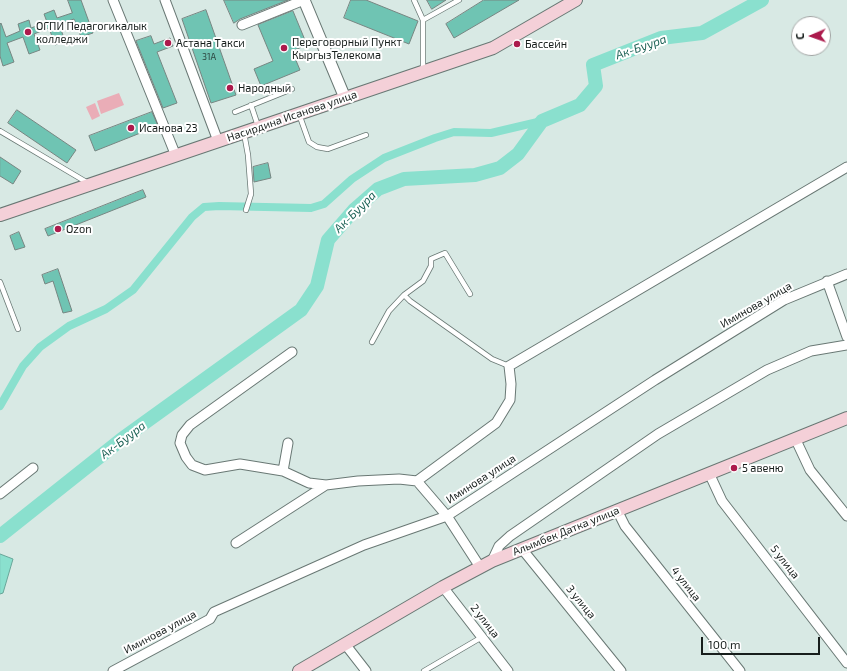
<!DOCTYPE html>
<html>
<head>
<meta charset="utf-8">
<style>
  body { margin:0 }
  #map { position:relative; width:847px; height:671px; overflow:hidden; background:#d8e9e4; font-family:"Exo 2",sans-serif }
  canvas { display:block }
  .north { position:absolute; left:791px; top:16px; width:40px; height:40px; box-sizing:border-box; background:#fff; border:1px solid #a2a5a4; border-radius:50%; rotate:268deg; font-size:11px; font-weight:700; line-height:16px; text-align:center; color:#171e1c }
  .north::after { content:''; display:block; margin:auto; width:14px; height:18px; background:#ac1a4c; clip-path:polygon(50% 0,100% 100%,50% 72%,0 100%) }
  .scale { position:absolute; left:701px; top:637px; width:119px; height:18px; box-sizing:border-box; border:2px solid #171e1c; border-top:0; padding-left:5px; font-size:12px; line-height:14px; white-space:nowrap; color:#171e1c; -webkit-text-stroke:3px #fff; paint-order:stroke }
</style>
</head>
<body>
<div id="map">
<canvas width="847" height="671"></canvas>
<div class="north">С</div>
<div class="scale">100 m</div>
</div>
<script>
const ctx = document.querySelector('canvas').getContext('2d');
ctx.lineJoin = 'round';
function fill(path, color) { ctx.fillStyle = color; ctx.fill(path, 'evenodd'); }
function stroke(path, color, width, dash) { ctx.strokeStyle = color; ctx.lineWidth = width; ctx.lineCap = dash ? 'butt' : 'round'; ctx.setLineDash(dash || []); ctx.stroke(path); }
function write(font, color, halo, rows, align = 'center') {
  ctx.font = font + ' "Exo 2",sans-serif'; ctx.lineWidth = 4; ctx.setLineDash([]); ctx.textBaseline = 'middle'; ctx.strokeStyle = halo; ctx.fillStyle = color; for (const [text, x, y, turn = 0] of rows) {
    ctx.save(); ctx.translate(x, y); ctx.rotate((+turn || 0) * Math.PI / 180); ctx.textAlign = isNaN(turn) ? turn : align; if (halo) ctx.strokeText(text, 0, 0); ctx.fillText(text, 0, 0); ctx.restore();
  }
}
fill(new Path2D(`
  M119 93 124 105 101 114 97 101Z
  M95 103 100 116 92 120 86 107Z`), '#eaadb7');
const water = new Path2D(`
  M0 554 13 559 3 593 0 594Z`);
fill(water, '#8ae0ce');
stroke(water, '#68a699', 1);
stroke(new Path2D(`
  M0 406 23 366 40 347 69 326 106 309 133 290 192 217 204 207 219 206 311 208 324 204 352 179 384 158 435 138 454 132 491 133 542 121`), '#8ae0ce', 8);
stroke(new Path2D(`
  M0 536 122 439 301 310 317 286 328 240 354 210 378 189 404 179 475 175 500 168 518 154 542 121 580 105 596 86 593 65 661 38 702 33 762 0`), '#8ae0ce', 14);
const building = new Path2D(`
  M68 0H81L93 33 81 37 74 19 59 24 65 41 55 45 49 28 34 34 40 50 29 54 23 37 7 43 14 62 3 66 0 56V24L1 23 6 37 20 31 18 24 29 20 31 28 47 22 44 14 54 10 57 18 72 13Z
  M224 0H288L240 19 234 23Z
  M351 0H366L418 21 409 44 344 18Z
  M427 0H446L432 9Z
  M484 0H519L454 38 446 24Z
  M206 10 236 95 211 103 182 19Z
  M293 11 307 45 292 51 300 70 261 86 254 69 273 61 258 25Z
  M151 36 154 44 170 38 173 46 157 52 177 103 163 108 136 41Z
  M17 110 76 150 67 163 8 123Z
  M152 112 158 126 95 151 89 136Z
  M0 157 21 171 13 184 0 176Z
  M268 163 271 178 254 182 253 167Z
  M143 190 146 197 48 236 45 229Z
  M19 232 25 247 15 250 10 236Z
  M58 269 72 311 63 313 53 281 45 284 42 275Z`);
fill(building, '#6fc4b3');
stroke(building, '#778682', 1);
const service = new Path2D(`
  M414 0 423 20V70
  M423 20 459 0
  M251 105 258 126
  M235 112 292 89
  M299 114 309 142 317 147 328 149 366 135
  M0 131 88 183
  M244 133 248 155 251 194 246 210
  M0 282 18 329
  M404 295 410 301 492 359 509 366
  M372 342 389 311 404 295 423 281 431 266V259L445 253 470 294
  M424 671 482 637`);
const minor = new Path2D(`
  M113 0 176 156
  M165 0 218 141
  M242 25 304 0
  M827 281 847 337
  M292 352 190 425 182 435 180 443 186 457 192 465 205 470 240 464 283 471 309 483 326 485 358 481 399 479 417 481 447 516 480 567
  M795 438 810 470 847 516
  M283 471 288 443
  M709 473 722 501 847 663
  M417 481 496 423 510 400 511 384 509 366 847 167
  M0 494 33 468
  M617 510 625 526 740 671
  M236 543 326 485
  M522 549 621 671
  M492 561 499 546 510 536 658 434 767 370 811 351 847 345
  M443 587 508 671
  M345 644 366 671
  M113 671 210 619 214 612 364 545 447 516 655 380 784 300 847 274`);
const tertiary = new Path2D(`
  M304 0 345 98`);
const secondary = new Path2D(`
  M0 215 493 48 576 0
  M299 671 443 587 492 561 847 418`);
stroke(service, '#697874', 6);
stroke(minor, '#697874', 11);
stroke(tertiary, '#697874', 13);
stroke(secondary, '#697874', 14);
stroke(service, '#fff', 4.5);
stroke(minor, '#fff', 9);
stroke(tertiary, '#fff', 11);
stroke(secondary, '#f4d0d8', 12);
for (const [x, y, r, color] of [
  [28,32,4,"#ac1a4c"],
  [168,43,4,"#ac1a4c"],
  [517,44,4,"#ac1a4c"],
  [284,48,4,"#ac1a4c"],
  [230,88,4,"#ac1a4c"],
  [131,128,4,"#ac1a4c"],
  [58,229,4,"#ac1a4c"],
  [734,468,4,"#ac1a4c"]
]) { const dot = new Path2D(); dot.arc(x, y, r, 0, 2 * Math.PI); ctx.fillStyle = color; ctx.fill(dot); stroke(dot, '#fff', 1.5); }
write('9px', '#2d4842', null, [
  ["31А",209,57]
]);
write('11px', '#171e1c', '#fff', [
  ["ОГПИ Педагогикалык",36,26],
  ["колледжи",36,39],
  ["Переговорный Пункт",292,42],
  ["КыргызТелекома",292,55],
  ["Астана Такси",176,43],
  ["Бассейн",525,44],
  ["Народный",238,88],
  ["Исанова 23",139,128],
  ["Ozon",66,229],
  ["5 авеню",742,468]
], 'left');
write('11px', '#171e1c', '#fff', [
  ["Насирдина Исанова улица",292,116,-19],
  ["Иминова улица",756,305,-30],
  ["Иминова улица",481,479,-33],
  ["Алымбек Датка улица",566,531,-22],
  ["5 улица",785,562,52],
  ["4 улица",686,584,52],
  ["3 улица",581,602,51],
  ["2 улица",485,621,52],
  ["Иминова улица",160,632,-28]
]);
write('italic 12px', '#206458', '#fff', [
  ["Ак-Буура",641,47,-19],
  ["Ак-Буура",355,212,-45],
  ["Ак-Буура",123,440,-37]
]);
</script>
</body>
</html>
